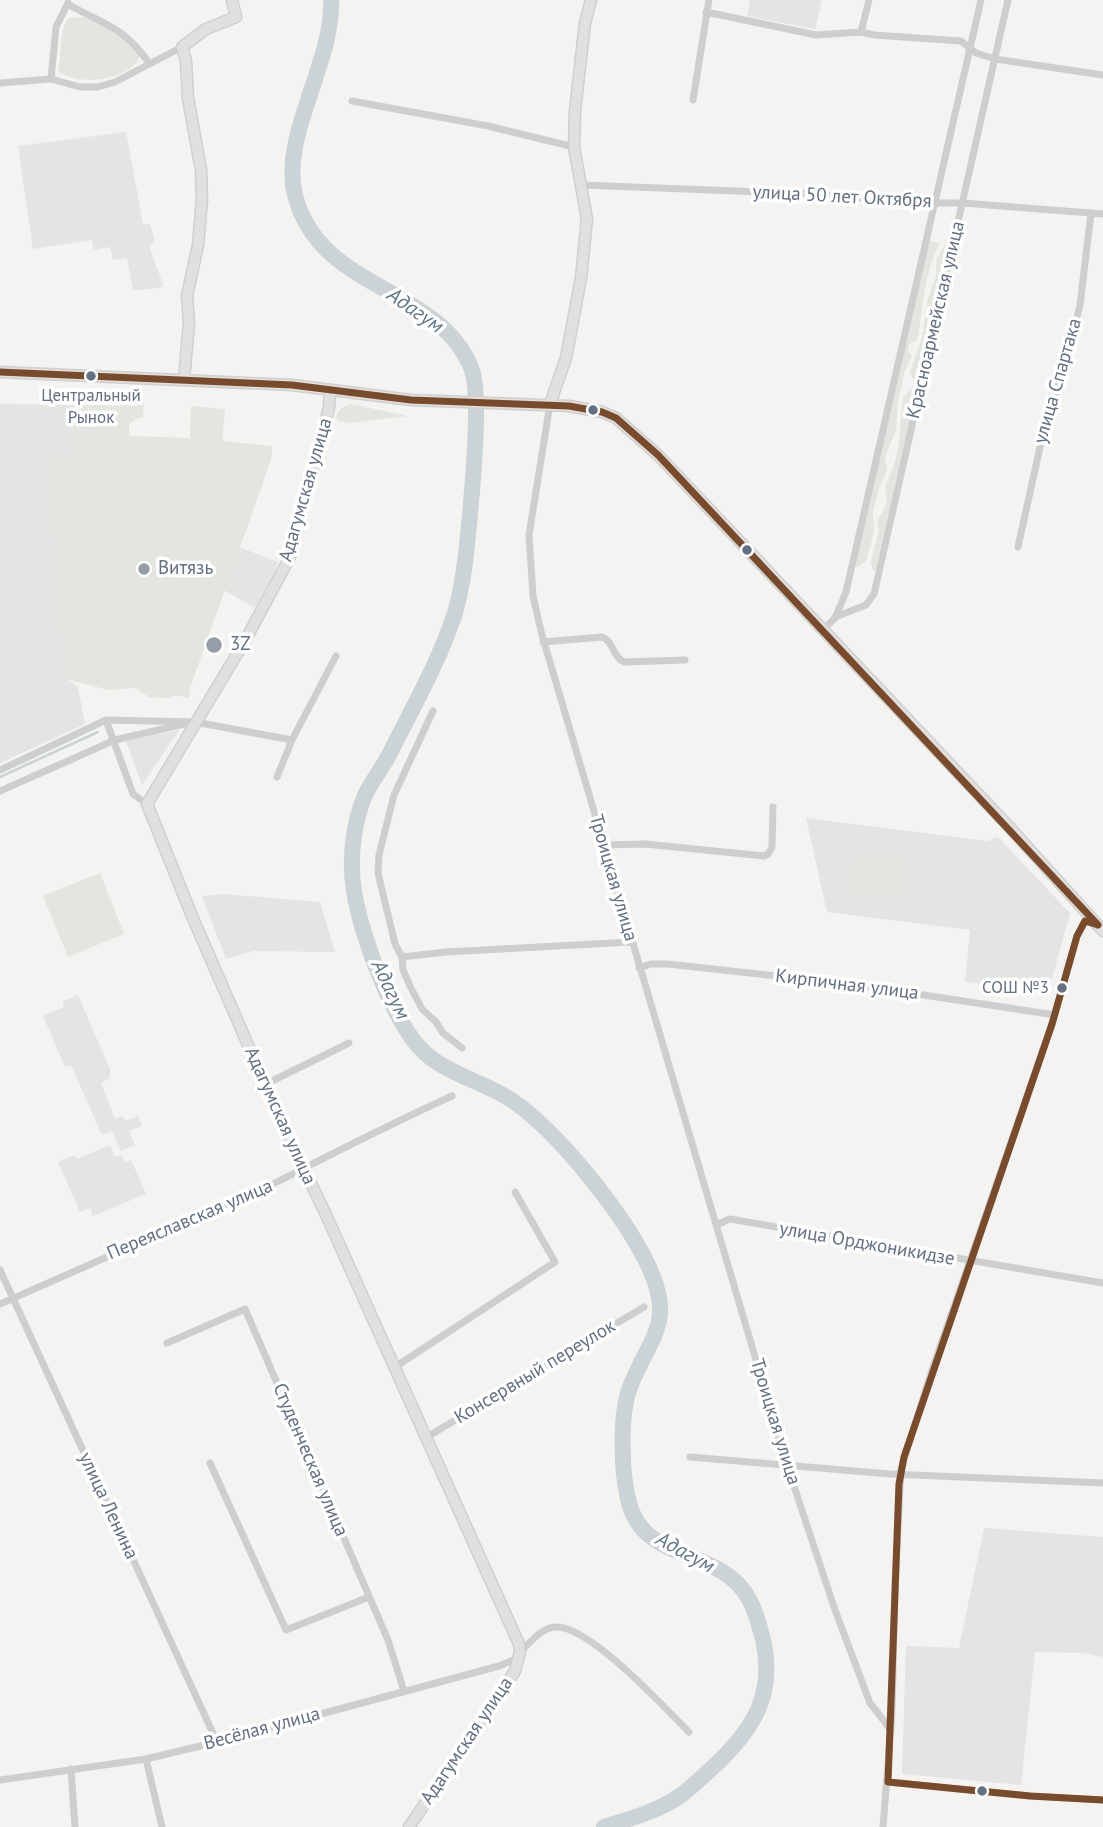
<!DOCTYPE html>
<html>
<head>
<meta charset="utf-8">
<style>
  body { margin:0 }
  canvas { display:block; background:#f3f3f1 }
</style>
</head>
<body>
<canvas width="1103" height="1827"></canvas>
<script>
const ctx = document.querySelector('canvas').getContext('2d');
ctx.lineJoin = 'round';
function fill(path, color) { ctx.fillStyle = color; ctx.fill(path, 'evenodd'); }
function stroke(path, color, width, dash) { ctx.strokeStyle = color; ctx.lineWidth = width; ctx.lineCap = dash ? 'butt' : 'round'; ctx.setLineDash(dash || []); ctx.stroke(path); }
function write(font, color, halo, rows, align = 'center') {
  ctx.font = font + ' "PT Sans",sans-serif'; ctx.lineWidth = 7; ctx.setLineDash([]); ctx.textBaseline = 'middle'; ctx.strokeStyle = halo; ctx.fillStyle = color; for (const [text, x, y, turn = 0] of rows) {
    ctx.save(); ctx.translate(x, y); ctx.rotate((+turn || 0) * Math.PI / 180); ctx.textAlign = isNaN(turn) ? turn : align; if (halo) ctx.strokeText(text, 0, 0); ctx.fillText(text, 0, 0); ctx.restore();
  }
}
fill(new Path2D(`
  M750 0H822L815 29 747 16Z
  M126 132 143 224H150L155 242 149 246 164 287 133 291 127 258 113 260 110 247 94 250 92 240 33 249 18 146Z
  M0 404 75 405 72 459 49 462 67 679 78 687 85 724 0 763Z
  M239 547 278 562 274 574 255 608 224 590Z
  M179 730 142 785 126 741Z
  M806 818 987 841 998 837 1070 913 1049 990 965 982 970 930 827 912Z
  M224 894 320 902 335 952 254 951 226 959 202 896Z
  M78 995 110 1069V1078L101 1083 115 1119 123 1116 126 1121 138 1116 142 1126 129 1131 135 1145 121 1151 112 1131 102 1135 71 1065 65 1067 43 1016 64 1007 62 1002Z
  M110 1145 115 1157 121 1155 125 1162 131 1160 146 1194 93 1216 90 1208 80 1212 58 1162 75 1155 77 1159Z
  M984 1528 1103 1537V1657L1083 1653 1035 1652 1021 1785 902 1774 906 1646 959 1648Z`), '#e3e5e3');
fill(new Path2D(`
  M89 17 111 28 141 54C132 81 78 87 58 71 63 51 57 38 68 18Z
  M952 220 955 223 875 571 872 569 871 561 879 530 877 522 887 503 885 487 894 465 899 444 902 404 903 397 913 388 914 382 910 371 922 338 928 298 936 277V260L945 244Z
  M929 241 940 243C923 274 924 307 917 341 910 342 908 345 908 351L912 356 905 371 898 400 896 430 885 458 887 471 880 486 873 511 874 532 866 561 857 567 855 564Z
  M144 404 143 418H138L129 424V436L190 438 191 406 225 409 222 441 272 446V455L260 491 190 688 189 698 176 695 167 698 149 697 135 688 108 690 67 679 48 461 72 459 75 409 83 408V405L136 406Z
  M351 404 408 416 350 423 339 421 336 417C339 409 342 406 351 404Z
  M854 863H904V895H854Z
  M100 873 124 934 68 957 43 896Z`), '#e2e6df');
stroke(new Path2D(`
  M0 777 98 732`), '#ccd3d7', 2.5);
stroke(new Path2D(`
  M331 0C334 61 280 137 295 195 320 293 439 284 472 370 476 382 476 400 476 414 476 447 473 481 470 514 467 547 464 582 455 613 439 662 412 709 389 755 382 768 373 780 366 793 353 822 349 860 354 891 361 934 393 1024 425 1053 451 1076 485 1082 513 1101 559 1133 622 1212 647 1263 676 1323 651 1334 630 1387 619 1416 621 1480 631 1509 647 1556 706 1552 737 1583 751 1597 756 1614 761 1632 778 1692 754 1730 711 1769 700 1779 689 1790 677 1798 655 1812 629 1819 604 1827`), '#ccd3d7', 16);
const secondary = new Path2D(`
  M0 372 292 385 411 400 569 406 602 412 616 418 658 455 1013 831 1103 931
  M184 380 189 323 187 296 198 245 202 200 201 170 188 98 186 61 182 47 206 29 236 17 232 0
  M330 390 329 408 290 557 246 639 147 804 192 916 278 1114 327 1217 519 1644 520 1652 515 1671 409 1827
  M550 404 566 358 581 278 587 219 574 147 575 111 585 23 591 0`);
stroke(secondary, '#cfd0d0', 13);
stroke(new Path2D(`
  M869 0 861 32 874 35 961 41 976 53 995 59 1103 75
  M69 5C104 24 124 27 149 63
  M706 12 816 35 861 32
  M51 79 56 27 68 3
  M0 83 51 79 80 87H98L115 82 182 47
  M693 100 709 0
  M352 101 488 126 574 147
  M581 185 814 194 923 203H963L1103 214
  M550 404 529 535 533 596 542 635 787 1465 835 1610 870 1703 891 1730
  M1018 547 1044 429 1064 367 1080 305 1091 213
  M835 617 866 605 874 594 1008 0
  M822 631 835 618 846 592 981 0
  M543 642 602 637C614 641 612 657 624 662L685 660
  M433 711 394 795 379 855 378 873 395 944 402 957 403 970 410 986 422 1009 436 1022 443 1033 462 1048
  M106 720 133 794 147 804
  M0 770 106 720 195 722 292 740
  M277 777 292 740 336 656
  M0 791 115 740 184 724
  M604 845 645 844 764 856 768 854 772 847 773 807
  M402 957 446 952 631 942
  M639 968 651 964H668L858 985 1055 1015
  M266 1084 349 1043
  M716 1225 730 1219 1103 1283
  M0 1270 217 1742
  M0 1304 275 1183C334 1153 392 1123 452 1096
  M167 1343 245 1309 388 1640 404 1691
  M395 1367 555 1262 515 1192
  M427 1437 644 1307
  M690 1457 890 1474 1103 1483
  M210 1463 286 1630 369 1597
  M520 1652C530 1643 541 1628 555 1627 588 1624 664 1707 689 1732
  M146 1759 162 1827
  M71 1769 75 1827
  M0 1780 146 1759 217 1742 499 1666 518 1658
  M888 1782 1030 1796 1103 1800
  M883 1827 892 1714 895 1586 901 1469 931 1373 1052 1024 1077 936 1085 921 1096 924`), '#cdcece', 7);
stroke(secondary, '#e0e0e1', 10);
stroke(new Path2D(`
  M0 372 292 385 411 400 569 406 602 412 616 418 658 455 1098 925
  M1098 925 1085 921 1077 936 1052 1024 904 1457 899 1484 888 1782 1030 1796 1103 1800`), '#7a4b2a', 7);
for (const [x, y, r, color] of [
  [91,376,6,"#637082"],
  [593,410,6,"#637082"],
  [747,550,6,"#637082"],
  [144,569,7,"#959ea9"],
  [214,645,9,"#959ea9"],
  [1062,988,6,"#637082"],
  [982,1791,6,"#637082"]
]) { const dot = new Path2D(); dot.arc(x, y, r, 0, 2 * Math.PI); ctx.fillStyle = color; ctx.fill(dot); stroke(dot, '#fff', 2.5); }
write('17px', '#637082', '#fff', [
  ["Центральный",91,396],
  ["Рынок",91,418],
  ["СОШ №3",1049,988,"right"]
]);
write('19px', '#637082', '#fff', [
  ["улица 50 лет Октября",842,197,3],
  ["Красноармейская улица",936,320,-77],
  ["улица Спартака",1058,381,-74],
  ["Адагумская улица",306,490,-74],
  ["Троицкая улица",613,878,74],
  ["Кирпичная улица",847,985,7],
  ["Адагумская улица",280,1116,66],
  ["Переяславская улица",190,1220,-23],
  ["улица Орджоникидзе",867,1244,10],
  ["Консервный переулок",535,1372,-31],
  ["Троицкая улица",775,1422,73],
  ["Студенческая улица",310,1460,67],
  ["улица Ленина",108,1506,65],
  ["Весёлая улица",262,1729,-15],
  ["Адагумская улица",467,1741,-56]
]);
write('19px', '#637082', '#fff', [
  ["Витязь",158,569],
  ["3Z",230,645]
], 'left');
write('italic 21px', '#637986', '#fff', [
  ["Адагум",415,311,35],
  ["Адагум",390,990,65],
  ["Адагум",685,1553,29]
]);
</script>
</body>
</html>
